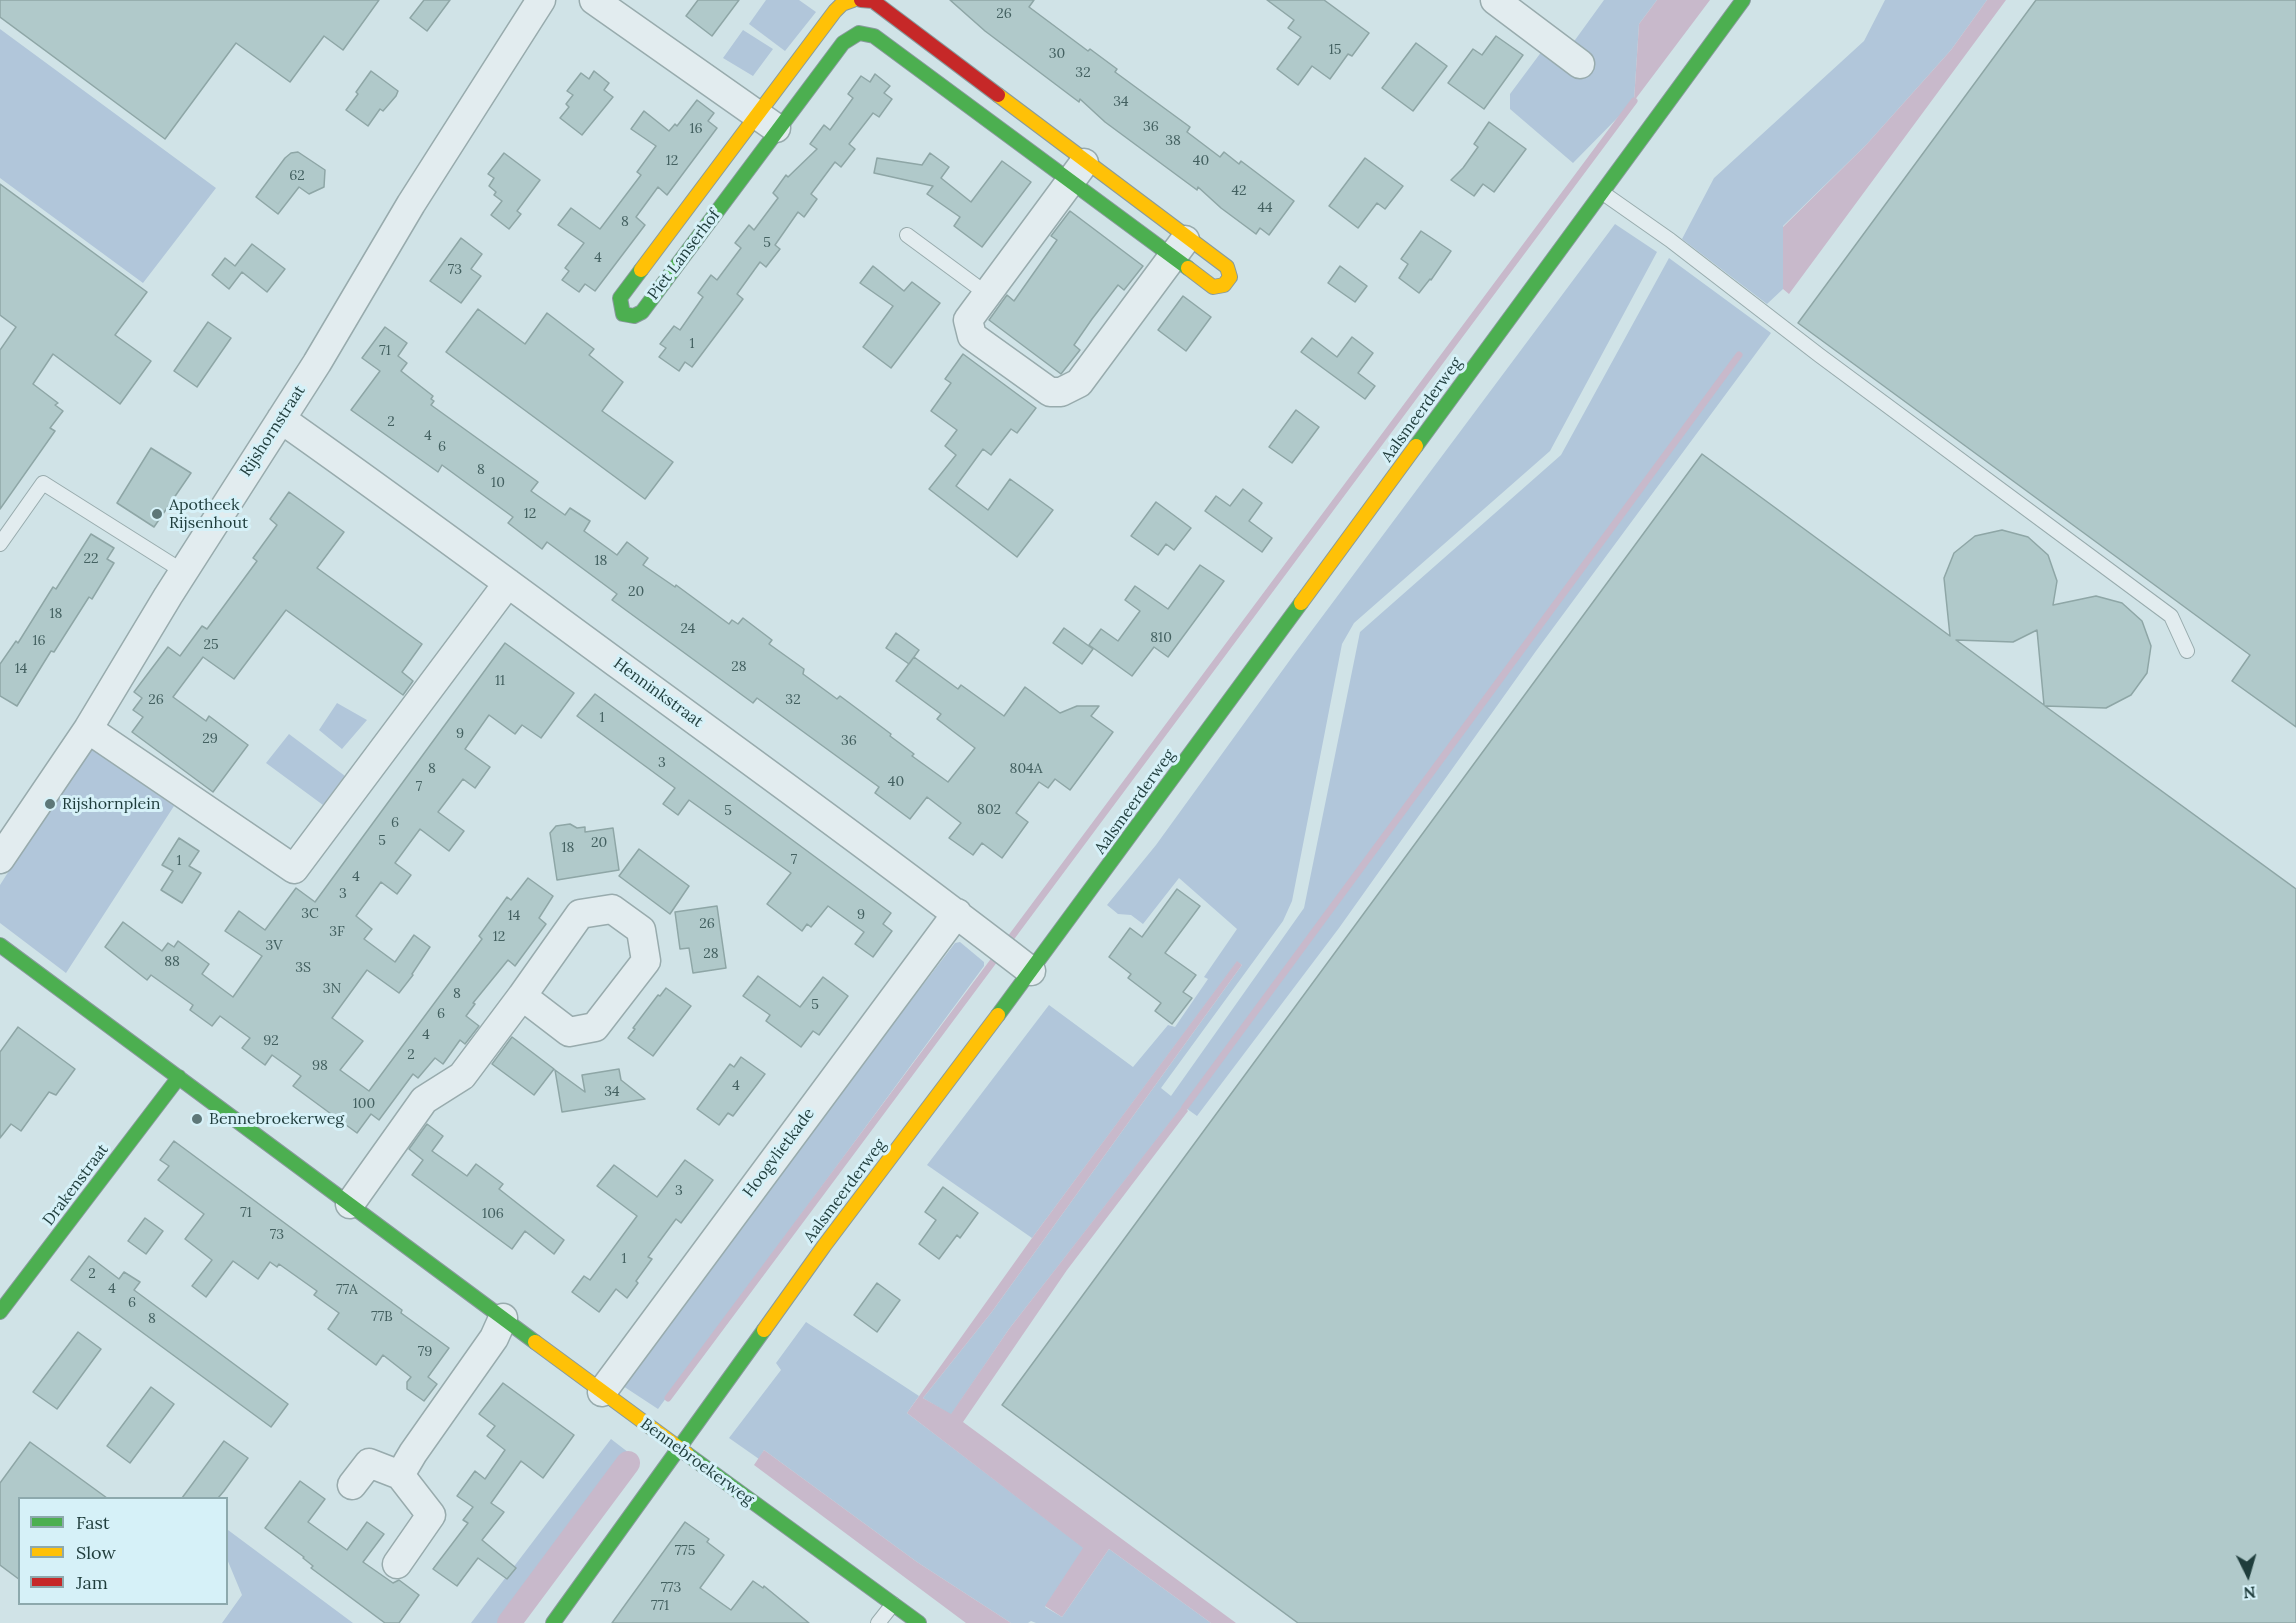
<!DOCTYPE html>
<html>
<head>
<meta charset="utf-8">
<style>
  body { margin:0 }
  #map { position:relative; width:2296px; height:1623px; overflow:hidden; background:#d0e3e7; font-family:Lora,serif }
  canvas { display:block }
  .legend { position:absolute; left:18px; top:1497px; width:210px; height:108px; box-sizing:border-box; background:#d6f1f8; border:2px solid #8da9ad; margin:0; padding:8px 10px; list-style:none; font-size:18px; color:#1f3d3c }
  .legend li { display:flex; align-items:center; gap:12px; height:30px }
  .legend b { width:30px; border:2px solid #8da9ad }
  .north { position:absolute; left:2218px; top:1545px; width:60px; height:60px; -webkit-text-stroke:4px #d6f1f8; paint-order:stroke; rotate:175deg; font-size:16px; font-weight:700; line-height:24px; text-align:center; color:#1f3d3c }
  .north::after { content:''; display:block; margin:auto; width:21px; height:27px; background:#1f3d3c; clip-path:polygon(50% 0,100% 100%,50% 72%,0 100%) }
</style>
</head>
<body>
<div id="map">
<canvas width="2296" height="1623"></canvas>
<ul class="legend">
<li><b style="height:8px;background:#4caf50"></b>Fast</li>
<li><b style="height:8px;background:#ffc107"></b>Slow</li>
<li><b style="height:8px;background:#c62828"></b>Jam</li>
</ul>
<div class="north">N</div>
</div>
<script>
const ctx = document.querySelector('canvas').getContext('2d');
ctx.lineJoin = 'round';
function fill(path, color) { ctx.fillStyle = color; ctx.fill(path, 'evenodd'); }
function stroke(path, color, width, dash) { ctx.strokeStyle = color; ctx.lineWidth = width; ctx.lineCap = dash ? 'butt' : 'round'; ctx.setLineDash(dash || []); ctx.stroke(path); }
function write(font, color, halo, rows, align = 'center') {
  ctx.font = font + ' Lora,serif'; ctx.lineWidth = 6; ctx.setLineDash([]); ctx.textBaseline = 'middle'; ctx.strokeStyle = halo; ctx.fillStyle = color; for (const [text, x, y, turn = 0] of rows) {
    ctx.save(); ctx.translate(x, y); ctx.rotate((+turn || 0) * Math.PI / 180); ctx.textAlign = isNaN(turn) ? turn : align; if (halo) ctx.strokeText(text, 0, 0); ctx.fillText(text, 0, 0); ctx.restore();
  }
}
fill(new Path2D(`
  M766 0H799L816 12 785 51 749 24Z
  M1604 0H1657L1639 24 1634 101 1573 163 1510 109V94L1545 47 1562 58Z
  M1885 0H1987L1951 50 1866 145 1783 226V289L1767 304 1682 239 1714 178 1864 41Z
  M0 29 216 188 143 283 0 178Z
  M743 30 773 49 753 76 723 58Z
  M1615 224 1657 252 1550 451 1354 623 1342 644 1292 901 1283 921 1161 1088 1171 1096 1304 908 1360 632 1561 455 1669 258 1771 333 1536 651 1339 928 1197 1116 1183 1106 1009 1329 951 1415 923 1398 991 1313 1242 965 1237 962 1032 1238 927 1165 1049 1005 1133 1067 1168 1025 1175 1027 1208 979 1204 977 1237 929 1179 878 1143 924 1131 915 1118 914 1107 905 1156 845 1295 653Z
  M337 703 367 720 342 749 319 730Z
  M289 734 345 776 323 805 266 763Z
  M94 750 174 806 66 973 0 923V885L85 751Z
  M960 942 984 962V966L658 1409 623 1386 886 1033 955 943Z
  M806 1322 919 1396 907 1413 1084 1548 1045 1607 1062 1617 1109 1549 1211 1623H1036L1031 1621 1028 1623H1011L917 1562 764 1450 759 1459 729 1438 781 1370 776 1363Z
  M611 1439 633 1456 511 1623H471Z
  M228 1530 353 1623H222L242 1595 227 1559Z`), '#b1c6da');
fill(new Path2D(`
  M1657 0H1710L1634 101 1639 24Z
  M1987 0H2006L1789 294 1783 289V227L1866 145 1951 50Z
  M1237 961 1242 965 991 1313 923 1398 951 1414 1009 1329 1183 1105 1188 1111 1067 1270 963 1422 1236 1623H1211L1109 1549 1062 1617 1045 1606 1083 1548 907 1413 1032 1238Z
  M764 1450 917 1562 1011 1623H966L754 1465Z`), '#c8b9cb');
stroke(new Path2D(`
  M1007 943 1634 101
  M1185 1107 1739 355
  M668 1398 998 955`), '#c8b9cb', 7);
stroke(new Path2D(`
  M509 1623 628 1463`), '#c8b9cb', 24);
const building = new Path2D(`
  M0 0H379L343 50 324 36 290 82 236 43 165 139 0 17Z
  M424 0H450L427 31 410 18Z
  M698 0H739L712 36 686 16Z
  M950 0H1034L1029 7 1088 51 1090 49 1117 69 1115 72 1190 127 1187 132 1220 157 1224 152 1239 164 1241 161 1294 201 1269 235 1260 228 1256 234 1221 208 1198 187 1197 190 1105 122 1080 99 1079 102 985 31Z
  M1267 0H1324L1369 33 1352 56 1348 54 1330 79 1312 66 1298 85 1277 69 1301 37 1288 28 1294 20Z
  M2036 0H2296V727L2232 681 2250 655 1798 323Z
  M1496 36 1523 55 1484 109 1448 83 1473 49 1482 55Z
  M1416 43 1447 66 1413 111 1382 88Z
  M371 71 398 91 396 96 383 111 380 109 368 126 346 110 358 94 356 92Z
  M594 71 609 83 604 90 613 97 582 135 560 118 569 107 566 104 573 95 567 91 581 73 589 79Z
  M875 74 890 86 884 93 892 99 879 117 873 113 849 144 855 149 841 167 835 162 811 194 817 199 804 217 798 212 775 245 780 249 766 267 760 262 737 294 743 299 692 367 685 362 679 371 659 357 666 348 660 344 674 326 680 330 703 297 698 293 711 275 717 280 741 248 735 243 749 225 754 230 778 198 773 193 786 175 788 177 817 149 810 144 824 125 830 130 853 98 848 94 861 76 870 82Z
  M697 100 714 113 708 121 717 128 667 195 658 187 636 217 645 225 595 291 585 284 579 292 562 280 569 271 565 268 584 243 558 225 571 208 600 229 641 175 637 172 656 146 631 129 644 111 669 131 675 124 677 126Z
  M1489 122 1526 149 1494 192 1483 184 1474 196 1451 180 1463 168 1478 147 1474 144Z
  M298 152 325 170 324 187 309 194 299 187 278 214 256 197 285 158 291 153Z
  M504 153 540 180 517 211 521 214 509 229 491 215 502 201 494 195 496 192 489 186 494 178 488 174Z
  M930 153 949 167 941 178 971 202 1002 161 1031 182 982 247 954 226 960 217 927 194 933 186 874 173 877 158 922 165Z
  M1365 158 1403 186 1385 209 1377 203 1358 228 1329 206Z
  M0 184 147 292 115 335 151 361 120 404 53 354 33 384 58 403 55 405 63 411 50 428 55 431 0 509V350L16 327 0 315Z
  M1070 211 1143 266 1124 290 1118 285 1092 319 1074 345 1080 350 1061 374 989 320 1007 295 1014 301 1057 240 1051 236Z
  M1421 231 1451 251 1431 280 1430 279 1419 293 1399 278 1408 264 1401 259Z
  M461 238 482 254 471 269 481 276 461 303 430 281Z
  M252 244 285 269 267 292 242 272 229 289 212 275 225 258 235 266Z
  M873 266 904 291 912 282 940 303 891 368 863 347 893 306 860 283Z
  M1340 266 1367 286 1355 302 1328 283Z
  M1183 296 1211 317 1186 351 1158 330Z
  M478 309 525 344 547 313 594 349 589 355 623 382 602 411 673 462 645 499 446 352Z
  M208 322 231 338 197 387 174 371Z
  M385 327 407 343 398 356 407 363 401 371 433 396 431 399 434 401 431 405 538 482 531 491 565 515 570 508 590 521 584 531 617 555 627 542 648 558 643 565 675 587 676 585 729 624 732 620 738 624 743 618 772 640 769 644 804 669 803 674 837 699 840 696 891 734 890 736 914 754 912 756 948 782 975 748 937 719 941 714 896 681 914 657 958 689 961 685 1004 716 1025 687 1060 713 1077 706H1099L1091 716 1113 732 1070 790 1055 779 1048 788 1039 782 1016 813 1028 822 1002 858 982 843 973 855 949 838 961 823 927 797 910 819 875 793 879 787 757 698 753 703 612 600 617 594 547 542 542 549 508 523 513 517 442 465 438 472 351 410 380 371 362 358Z
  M1352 337 1373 353 1358 373 1375 386 1365 399 1301 352 1312 338 1337 357Z
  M963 354 1036 408 1017 433 1011 429 991 455 983 449 956 486 988 510 1010 479 1053 510 1017 557 929 489 956 455 945 446 957 430 931 411 951 383 945 379Z
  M1296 410 1319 427 1292 463 1269 447Z
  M151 448 191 473 154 527 117 503Z
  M1702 454 1950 636 1944 578 1954 553 1975 536 2002 530 2028 537 2048 555 2057 581 2053 605 2096 596 2122 603 2142 621 2151 646 2147 673 2131 695 2106 708 2045 706 2296 889V1623H1298L1002 1405ZM2037 630 2044 705 1956 640 2013 642Z
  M1243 489 1262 503 1249 521 1272 538 1262 552 1205 511 1216 496 1230 506Z
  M289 492 344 532 317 568 422 644 402 672 413 681 403 695 286 610 234 679 203 657 173 697 206 721 209 716 248 745 213 792 132 732 143 717 133 710 142 698 134 692 168 647 180 656 202 626 207 629 257 561 253 558 277 525 270 519Z
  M1156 502 1191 528 1174 550 1166 544 1158 555 1131 536Z
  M91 534 114 548 107 559 114 563 92 599 89 597 54 652 51 651 17 706 0 696V664L16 641 18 643 53 587 56 589Z
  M1200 565 1224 581 1168 657 1154 647 1132 676 1089 645 1101 629 1118 641 1140 611 1125 600 1135 586 1168 609Z
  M1064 628 1093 649 1082 664 1053 643Z
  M896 633 919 650 909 664 886 648Z
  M505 643 574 693 541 738 522 725 515 734 489 715 465 749 490 767 475 788 463 779 438 812 464 831 449 851 420 829 395 863 411 875 397 894 381 882 356 916 372 929 364 939 395 962 414 935 430 947 412 974 413 975 399 993 367 970 332 1018 363 1041 340 1070 369 1091 482 939 479 936 507 897 511 900 528 878 553 896 539 918 546 924 515 966 508 960 473 1003 475 1004 466 1016 479 1026 465 1044 460 1040 443 1064 435 1058 418 1078 413 1074 379 1120 371 1114 357 1133 293 1086 301 1076 272 1055 265 1065 242 1048 250 1038 220 1016 212 1026 190 1010 193 1005 151 975 147 980 105 947 123 922 162 951 168 943 174 947 178 941 209 964 202 974 233 997 262 956 225 931 239 911 265 930 296 888 315 902Z
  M595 694 891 913 883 924 892 931 873 957 855 944 864 932 828 906 811 927 807 924 802 931 767 904 791 873 689 800 678 815 663 804 675 788 577 716Z
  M570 824 577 828 585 827V832L613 828 619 870 557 880 550 833 556 826Z
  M179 838 199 851 189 866 201 873 182 903 161 890 173 871 162 865Z
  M639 849 689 886 670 914 619 876Z
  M1177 889 1200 906 1165 953 1196 975 1183 992 1192 998 1172 1024 1155 1011 1161 1003 1128 978 1131 974 1109 957 1130 928 1142 937Z
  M717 906 726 968 693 973 689 948 680 949 675 912Z
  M758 976 800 1007 823 977 848 996 819 1035 813 1031 801 1047 766 1021 770 1015 743 996Z
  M666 988 691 1006 653 1056 628 1038 635 1029 633 1028 658 995 660 996Z
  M18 1027 75 1069 56 1095 49 1092 21 1131 11 1124 0 1138V1052Z
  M512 1037 554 1069 534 1095 492 1064Z
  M741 1057 765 1074 733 1116 728 1113 719 1125 697 1109 730 1064 734 1067Z
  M619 1069 621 1080 645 1099 562 1112 555 1070 585 1092 582 1075Z
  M427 1124 443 1136 432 1151 467 1176 476 1164 503 1184 499 1189 564 1240 554 1254 525 1231 512 1249 412 1175 423 1160 409 1149Z
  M174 1141 402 1310 401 1313 449 1348 428 1377 437 1384 424 1401 407 1389V1382L411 1377 383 1355 376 1365 328 1329 339 1313 314 1295 317 1291 279 1264 277 1267 270 1262 258 1279 233 1261 206 1297 192 1286 212 1260 185 1239 204 1214 158 1180 169 1166 160 1160Z
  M685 1160 713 1180 681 1223 676 1219 648 1257 652 1259 636 1281 638 1283 627 1298 616 1289 599 1312 572 1292 584 1276 590 1280 637 1216 597 1186 614 1165 657 1197Z
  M943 1187 978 1213 960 1238 957 1235 939 1259 919 1244 936 1220 925 1212Z
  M145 1218 163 1231 146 1254 128 1241Z
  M89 1256 119 1279 124 1272 140 1282 134 1290 288 1404 271 1427 71 1280Z
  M877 1283 900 1300 877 1332 854 1315Z
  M78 1332 101 1349 57 1409 33 1392Z
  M503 1383 574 1435 543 1478 521 1461 491 1503 504 1512 482 1540 516 1568 507 1579 478 1558 457 1586 433 1569 468 1523 463 1520 473 1507 457 1496 475 1471 485 1479 505 1450 487 1436 495 1426 479 1414Z
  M151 1387 174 1404 130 1463 107 1446Z
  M224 1441 248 1458 224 1491 218 1498H182Z
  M30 1442 107 1498H20V1580L0 1565V1483Z
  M300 1481 325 1499 308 1522 347 1550 367 1522 384 1534 363 1562 393 1583 399 1580 419 1595 399 1623H385L311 1568 313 1566 303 1558 304 1557 265 1528Z
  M685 1522 709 1539 707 1542 724 1555 700 1588 731 1610 753 1581 763 1588 764 1586 809 1623H612Z`);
fill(building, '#b0c9ca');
stroke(building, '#8ea6a6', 1.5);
const lane = new Path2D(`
  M1603 193 1670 240 1819 355 2171 616 2187 651
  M907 235 987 294
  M0 544 43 483 184 572
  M878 1623 893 1604`);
const street = new Path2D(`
  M594 0 776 128
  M1495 0 1580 64
  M1084 163 968 320 972 336 1050 392H1061L1079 383 1185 240
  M281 419C396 500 509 584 622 667 759 767 896 867 1031 971
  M88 729 294 869 508 583
  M0 859 88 729 168 596 317 363 411 204 541 0
  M612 909 641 930 646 961 595 1027 569 1032 522 996 580 914Z
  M350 1204 424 1100 462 1076 522 996
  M602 1392 957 913
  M352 1485 369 1463 400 1475
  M397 1564 431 1515 400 1475 413 1453 494 1338 503 1318`);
const fast = new Path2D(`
  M641 270 620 298 623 314 634 316 642 312 843 43 859 33 874 36 1188 268
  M1416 446 1743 0
  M0 945 535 1342
  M998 1015 1301 603
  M0 1312 179 1077
  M687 1454 919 1623
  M553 1623 764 1330`);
const slow = new Path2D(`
  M998 95 1227 267 1230 277 1224 285 1213 287 1188 268
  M641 270 835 11 842 4 853 0
  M1301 603 1416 446
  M764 1330 824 1246 998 1015
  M535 1342 687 1454`);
const jam = new Path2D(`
  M861 0 873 1 998 95`);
stroke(lane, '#98abad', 16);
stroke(street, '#98abad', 31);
stroke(fast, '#889a9c', 16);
stroke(slow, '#889a9c', 16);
stroke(jam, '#889a9c', 16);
stroke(lane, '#e2ecef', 14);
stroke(street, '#e2ecef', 28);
stroke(fast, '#4caf50', 14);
stroke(slow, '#ffc107', 14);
stroke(jam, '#c62828', 14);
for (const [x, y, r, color] of [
  [157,514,6,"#5d7778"],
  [50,804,6,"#5d7778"],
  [197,1119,6,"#5d7778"]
]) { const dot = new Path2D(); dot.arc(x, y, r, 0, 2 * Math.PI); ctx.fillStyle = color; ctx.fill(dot); stroke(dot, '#d6f1f8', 2); }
write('14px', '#436060', null, [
  ["26",1004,14],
  ["15",1335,50],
  ["30",1057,54],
  ["32",1083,73],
  ["34",1121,102],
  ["36",1151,127],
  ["16",696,129],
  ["38",1173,141],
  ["12",672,161],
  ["40",1201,161],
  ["62",297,176],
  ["42",1239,191],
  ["44",1265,208],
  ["8",625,222],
  ["5",767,243],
  ["4",598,258],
  ["73",455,270],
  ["1",692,344],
  ["71",385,351],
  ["2",391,422],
  ["4",428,436],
  ["6",442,447],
  ["8",481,470],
  ["10",498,483],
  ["12",530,514],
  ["22",91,559],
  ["18",601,561],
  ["20",636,592],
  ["18",56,614],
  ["24",688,629],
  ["810",1161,638],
  ["16",39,641],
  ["25",211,645],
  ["28",739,667],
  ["14",21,669],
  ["11",500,681],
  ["26",156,700],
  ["32",793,700],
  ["1",602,718],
  ["9",460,734],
  ["29",210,739],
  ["36",849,741],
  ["3",662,763],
  ["8",432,769],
  ["804A",1026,769],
  ["40",896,782],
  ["7",419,787],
  ["802",989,810],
  ["5",728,811],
  ["6",395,823],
  ["5",382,841],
  ["20",599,843],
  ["18",568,848],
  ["7",794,860],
  ["1",179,861],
  ["4",356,877],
  ["3",343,894],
  ["3C",310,914],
  ["9",861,915],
  ["14",514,916],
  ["26",707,924],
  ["3F",337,932],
  ["12",499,937],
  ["3V",274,946],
  ["28",711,954],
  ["88",172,962],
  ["3S",303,968],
  ["3N",332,989],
  ["8",457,994],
  ["5",815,1005],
  ["6",441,1014],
  ["4",426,1035],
  ["92",271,1041],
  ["2",411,1055],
  ["98",320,1066],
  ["4",736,1086],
  ["34",612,1092],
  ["100",364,1104],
  ["3",679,1191],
  ["71",246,1213],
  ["106",493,1214],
  ["73",277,1235],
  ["1",624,1259],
  ["2",92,1274],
  ["4",112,1289],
  ["77A",347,1290],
  ["6",132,1303],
  ["77B",382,1317],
  ["8",152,1319],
  ["79",425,1352],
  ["775",685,1551],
  ["773",671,1588],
  ["771",660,1606]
]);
write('16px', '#1f3d3c', '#d6f1f8', [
  ["Piet Lanserhof",684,255,-53],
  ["Aalsmeerderweg",1422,410,-54],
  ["Rijshornstraat",273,431,-57],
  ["Henninkstraat",658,693,36],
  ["Aalsmeerderweg",1135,802,-54],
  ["Hoogvlietkade",779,1153,-53],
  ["Drakenstraat",76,1185,-53],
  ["Aalsmeerderweg",845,1191,-53],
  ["Bennebroekerweg",697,1462,36]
]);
write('16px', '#1f3d3c', '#d6f1f8', [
  ["Apotheek",169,505],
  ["Rijsenhout",169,523],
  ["Rijshornplein",62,804],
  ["Bennebroekerweg",209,1119]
], 'left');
</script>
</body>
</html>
